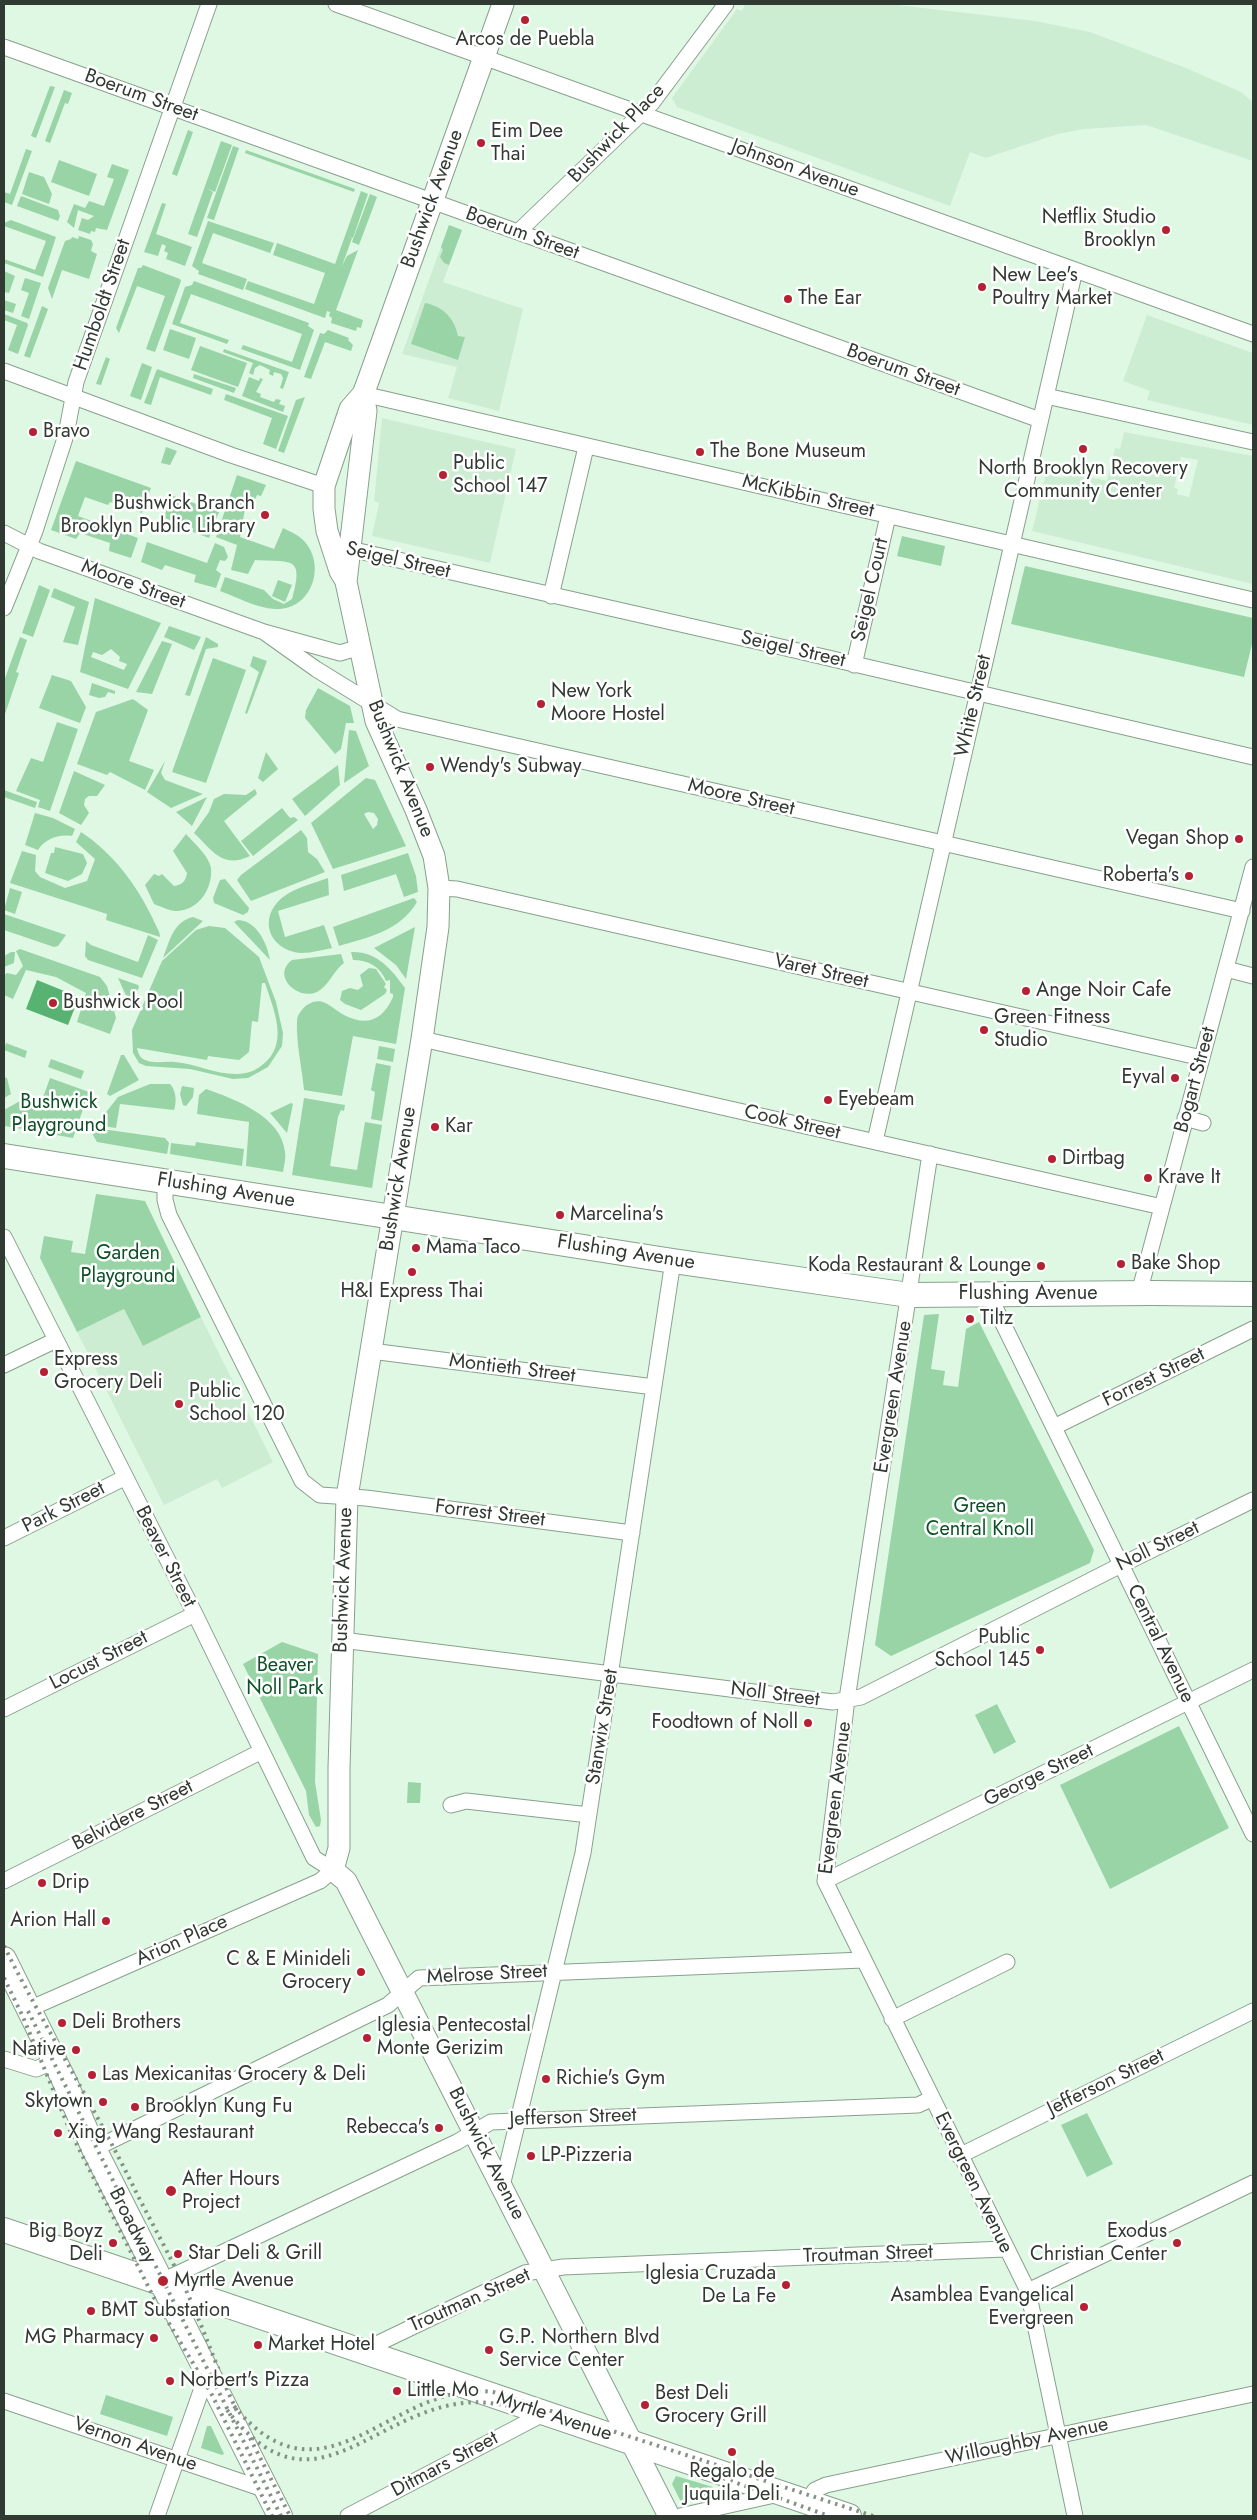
<!DOCTYPE html>
<html>
<head>
<meta charset="utf-8">
<style>
  body { margin:0 }
  #map { position:relative; width:1257px; height:2520px; overflow:hidden; background:#dff8e3; font-family:Jost,sans-serif }
  canvas { display:block }
  .frame { position:absolute; inset:0; border:5px solid #303932; pointer-events:none }
</style>
</head>
<body>
<div id="map">
<canvas width="1257" height="2520"></canvas>
<div class="frame"></div>
</div>
<script>
const ctx = document.querySelector('canvas').getContext('2d');
ctx.lineJoin = 'round';
function fill(path, color) { ctx.fillStyle = color; ctx.fill(path, 'evenodd'); }
function stroke(path, color, width, dash) { ctx.strokeStyle = color; ctx.lineWidth = width; ctx.lineCap = dash ? 'butt' : 'round'; ctx.setLineDash(dash || []); ctx.stroke(path); }
function write(font, color, halo, rows, align = 'center') {
  ctx.font = font + ' Jost,sans-serif'; ctx.lineWidth = 5; ctx.setLineDash([]); ctx.textBaseline = 'middle'; ctx.strokeStyle = halo; ctx.fillStyle = color; for (const [text, x, y, turn = 0] of rows) {
    ctx.save(); ctx.translate(x, y); ctx.rotate((+turn || 0) * Math.PI / 180); ctx.textAlign = isNaN(turn) ? turn : align; if (halo) ctx.strokeText(text, 0, 0); ctx.fillText(text, 0, 0); ctx.restore();
  }
}
fill(new Path2D(`
  M745 4H889L1035 21 1090 32 1186 68 1241 92 1253 102V161L1146 125 1084 129 1058 134 986 158 970 152 950 206 677 107 672 98 737 9 742 11Z
  M449 225 462 230 443 282 523 309 499 411 448 398 457 367 402 354Z
  M1147 315 1253 353V425L1147 400 1150 391 1123 381Z
  M382 418 516 449 490 563 372 536 379 503 374 501Z
  M1124 432 1253 456V584L1032 531 1046 474 1063 478 1065 472 1107 481 1115 448 1120 449ZM1181 457 1198 460 1189 497 1177 494 1178 489 1174 488Z
  M124 1309 143 1346 201 1317 273 1462 222 1488 217 1479 164 1505 77 1332Z`), '#cdedd3');
fill(new Path2D(`
  M50 86 55 87 36 138 31 136Z
  M64 90 72 93 68 104 65 103 50 143 45 141Z
  M188 130 193 132 177 176 172 174Z
  M221 141 232 145 215 192 208 189 213 192 197 237 188 234Z
  M233 146 239 148 214 220 207 218Z
  M26 149 32 151 12 205 4 202V192L10 194Z
  M246 150 355 189 354 192 245 153Z
  M59 160 97 174 89 196 51 182Z
  M112 164 129 170 107 230 96 228 95 232 91 231 90 234 78 230 82 218 88 220 94 216 78 210 74 228 67 222 74 204 85 208 89 201 104 206 114 179 107 177Z
  M29 172 44 177 52 194 49 204 22 194Z
  M361 191 368 194 353 238 347 236 352 238 342 266 347 256 358 250 336 310 363 320 361 328 357 327 356 331 331 323 332 318 329 316 330 312 327 311 325 318 245 289 248 281 314 304 325 273 273 255 277 243 335 264Z
  M370 194 377 197 359 245 352 242Z
  M21 196 58 210 60 216 58 221 17 206Z
  M162 203 166 204 156 234 192 247 185 266 166 259 168 253 164 251 166 246 162 244 158 256 144 252Z
  M11 220 56 237 43 277 4 263V259L35 270 46 241 4 226V223Z
  M208 221 274 243 270 253 213 233 202 263 247 279 243 290 198 274 199 271 192 266Z
  M449 225 462 230 449 265 444 263 440 257 443 250 441 247Z
  M79 236 91 240 93 244 91 251 97 254 89 279 62 270 52 299 48 288 65 241 71 239 72 237 78 239Z
  M143 265 180 279 181 281 155 352 146 349 165 296 137 286 119 333 116 328 138 268H141Z
  M4 271 15 276 9 293 4 292Z
  M25 278 41 283 29 319 21 316 29 293 21 290Z
  M194 281 309 323 308 326 314 330 300 370 241 349 243 345 292 362 302 334 191 294 180 323 229 340 227 344 172 324 185 287 192 285Z
  M4 300 16 304 13 313 4 310Z
  M425 303C444 307 454 318 458 336L465 337 458 360 411 344Z
  M42 306 48 309 30 358 24 356Z
  M4 314 27 323 28 325 18 354 8 350 17 325 4 320Z
  M170 329 196 338 189 359 163 350Z
  M328 330 349 338 348 340 353 345 351 351 325 342 311 379 304 377 320 333 324 334Z
  M200 346 247 363 238 387 191 370Z
  M224 349 289 372 283 389 280 388 283 378 281 374 274 372 273 376 269 374 270 370 260 365 255 368 253 375 249 373 253 363 223 352Z
  M106 357 110 359 101 385 96 384Z
  M142 363 152 367 141 400 130 396Z
  M157 369 213 389 211 395 160 377 151 405 144 403Z
  M194 374 236 388 234 393 193 378Z
  M249 377 259 381 260 378 263 379 256 392 261 394 260 397 274 402 276 399 281 400 279 404 285 406 283 412 242 396Z
  M226 394 288 416 276 449 263 444 272 418 224 400Z
  M305 397 284 453 278 451 296 400Z
  M166 447 177 451 170 465 161 463Z
  M76 461 151 488 142 513 110 502 108 505 85 497 78 516 138 538 131 558 109 551 110 543 80 533 76 539 51 530Z
  M237 475 266 485 261 496 257 495 254 502 248 501 246 503 240 537 274 549 283 528C291 532 299 535 305 542 327 568 310 611 275 609 256 608 237 597 220 591L225 577 264 590 273 599 284 604 292 599C305 554 290 563 255 560L248 574 231 570 237 545 216 537Z
  M171 495 219 512 209 538 193 532V528L164 518Z
  M902 536 945 546 941 566 897 556Z
  M147 542 207 563 215 543 224 547 228 557 225 561 220 560 216 570 221 574 216 588 194 582 196 575 165 565 162 570 141 562Z
  M1025 566 1253 618V640L1244 677 1011 624Z
  M278 580 292 585 285 602 272 596Z
  M39 585 50 590 33 637 22 633Z
  M54 588 89 602 78 645 63 642 75 607 51 597Z
  M95 598 161 623 128 689 80 672ZM111 649 120 657 119 661 127 664 124 670 91 657 93 652 102 655Z
  M169 626 201 637 194 650 164 637Z
  M20 637 27 640 16 672 19 673 4 717V681Z
  M206 637 218 644V647L206 649 190 696 185 695Z
  M162 641 172 644 152 694 136 692Z
  M253 656 267 661 247 714 245 713 259 672 250 666Z
  M213 658 246 670 206 783 172 772Z
  M52 675 71 681 86 707 80 723 39 708Z
  M92 683 115 691V694L108 692 105 697 99 698 89 695Z
  M318 688 350 706 354 723H346L341 749 335 754 305 718 306 710Z
  M133 699 148 710 129 761 154 770 145 790 110 772 107 775 77 764 96 712Z
  M57 722 78 729 50 811 38 807 40 800 16 791 31 758 43 762Z
  M349 730 356 731 369 766 344 783Z
  M266 752 278 769 263 782 258 778Z
  M165 761 161 773 165 780 203 794 171 808 147 792Z
  M338 765 340 785 305 816 292 799Z
  M74 771 105 785 97 796H89L85 799 84 805 89 813 81 825 59 813Z
  M366 778 375 780 406 846 333 869 311 823ZM368 812 374 813 378 819 377 825 373 829 364 814Z
  M255 789 257 794 224 821 250 856C222 869 213 851 194 833L209 812 214 799 224 794 246 795Z
  M4 790 37 802 35 808 4 797Z
  M207 797 192 826 176 812Z
  M282 808 290 818 294 817 298 820 253 856 241 841Z
  M35 813 53 818 75 829 72 836C58 834 45 839 38 850L25 845Z
  M301 830 307 838 308 852 317 859 325 872 251 901 237 880 241 875Z
  M81 832C114 854 136 884 153 919 155 925 160 931 160 937L106 920 107 914 10 883 22 851 36 855 35 871 40 877 65 888 87 881 95 859 76 842Z
  M186 834C194 843 209 856 211 868 213 889 198 911 176 911 169 911 160 906 154 904L145 885 154 874 159 876 162 874 174 886C182 885 186 881 187 873L173 851Z
  M55 847 83 854 87 863 82 874 68 881 45 873 51 853H54Z
  M408 853 416 876 418 892 404 897 396 874 344 891 341 875Z
  M328 878 329 895 278 911 285 937 324 925 332 948C321 950 305 955 294 952 264 944 260 912 286 895 297 887 315 883 328 878Z
  M225 879 249 908 248 912 243 915 214 903 213 898 220 880Z
  M10 888 22 892 15 914 4 910Z
  M414 898 417 902C400 931 369 937 339 946L333 927Z
  M4 914 66 935 58 946 54 947 4 930Z
  M193 917 203 921 163 958C170 940 173 922 193 917Z
  M238 920C257 921 267 943 270 960L234 922Z
  M209 926 225 928 259 957 276 1002 283 1033 282 1046 268 1067 248 1078 233 1079 190 1069 146 1066 139 1063 133 1053 132 1030 162 961 196 930ZM262 983H265C272 1005 286 1035 271 1056 265 1064 256 1071 246 1073 223 1078 198 1064 175 1062 166 1061 153 1064 145 1060 140 1058 138 1053 137 1048L207 1060 208 1056 239 1060 249 1052 252 1021 258 1022Z
  M415 927 406 979 396 965 374 948Z
  M148 935 158 940 142 978 88 960 85 956 86 941 91 945 138 962Z
  M20 949 100 977 107 986 116 1018 110 1034 77 1022 86 993 56 977 26 970 13 999 4 995V975L7 973 16 975 23 966 16 951Z
  M11 952H15L14 963 4 967V956Z
  M351 952C377 951 391 969 405 988L396 1044 353 1036 342 1096 304 1090C302 1068 296 1043 297 1021 297 1015 302 1009 307 1005 324 995 330 1008 344 1015 367 1027 383 1020 393 997V994L390 993V980L386 981C380 966 368 960 353 960Z
  M341 954 344 963C333 971 329 986 317 992 297 1001 271 975 292 960Z
  M369 968 376 969 386 984 384 987 387 990 385 994 361 1010 345 1004 340 1000 342 991 350 988 358 990 363 986 360 975Z
  M118 978 138 985 139 987 132 1002H129Z
  M6 1043 27 1051 25 1058 4 1050Z
  M379 1046 395 1049 393 1062 377 1059Z
  M121 1055H124L139 1080 110 1096 107 1094Z
  M51 1059 84 1071 81 1079 48 1067Z
  M376 1063 391 1066 382 1121 371 1119 375 1092 371 1090Z
  M4 1077 7 1078 11 1094 4 1098Z
  M50 1078 89 1092 73 1138 5 1126 4 1110 27 1097 32 1099 35 1097 41 1103Z
  M150 1084H170C176 1090 177 1102 174 1110L120 1104 116 1128 96 1125 118 1097Z
  M182 1086 194 1088 193 1097 186 1106 183 1105 180 1094Z
  M206 1089C235 1099 282 1117 285 1152 286 1158 284 1166 283 1172L246 1166 249 1122 197 1114 199 1095Z
  M304 1098 345 1105 344 1111 341 1110 338 1117 330 1166 357 1170 365 1122 382 1125 372 1188 292 1175Z
  M291 1103 293 1104 287 1133 270 1113Z
  M95 1128 165 1138 169 1143 167 1154 97 1142 93 1135Z
  M196 1142 244 1149 242 1166 170 1154 171 1143 195 1146Z
  M96 1194 145 1201 201 1317 143 1346 124 1309 77 1332 40 1258 44 1236 73 1241 71 1252 85 1254Z
  M939 1314 931 1369 945 1371 943 1385 958 1387 966 1329 979 1322 1094 1550 1090 1563 891 1656 875 1645 924 1315Z
  M282 1642 318 1654 315 1782 321 1820 320 1826 316 1827 309 1815 306 1791 243 1664Z
  M997 1704 1016 1742 994 1754 975 1715Z
  M1179 1726 1229 1828 1110 1889 1060 1785Z
  M408 1782 421 1783 420 1803H407Z
  M1087 2113 1113 2164 1087 2177 1061 2125Z
  M106 2395 173 2417 167 2436 100 2414Z
  M207 2426H211L224 2454 222 2455 201 2448Z
  M676 2476 713 2487V2495L681 2502 672 2484Z`), '#98d4a5');
fill(new Path2D(`
  M37 980 79 997 68 1025 26 1009Z`), '#58b271');
const minor = new Path2D(`
  M336 4 1253 334
  M4 47 1040 420
  M518 232 652 103 726 4
  M4 371 231 455 324 486
  M363 394 1253 600
  M1046 396 1253 442
  M4 533 39 551 264 632 340 653 360 647
  M341 547 764 643 1253 757
  M551 596 586 447
  M4 608 35 531 66 435 76 382 209 4
  M264 632 316 669 397 719 1242 911
  M854 665 888 516
  M439 888 457 889 1202 1058
  M1226 969 1253 976
  M422 1039 1162 1207
  M1185 1118 1203 1123
  M875 1141 1075 270
  M930 1154 847 1699 825 1881 1028 2291 1075 2516
  M165 1182V1200L169 1215 302 1481 320 1495 366 1498 632 1533
  M4 1237 195 1614 314 1858 333 1870 320 1881 29 2009
  M988 1293 1253 1834
  M1139 1293 1253 867
  M371 1351 654 1387
  M4 1365 56 1340
  M1054 1427 1253 1329
  M4 1538 124 1478
  M342 1640 833 1702 861 1697 1121 1565 1253 1500
  M4 1709 195 1614
  M451 1805 466 1801 589 1815
  M4 1881 262 1751
  M825 1881 1253 1670
  M892 2019 1007 1962
  M4 2059 36 2069 55 2061
  M94 2149 388 2005 419 1978 863 1960
  M959 2156 1253 2011
  M502 2186 583 1853 673 1261
  M160 2282 457 2142 491 2122 918 2105 931 2099
  M1028 2291 1253 2183
  M360 2352 525 2273 563 2267 1005 2249
  M4 2401 266 2490
  M807 2502 815 2490 826 2485 1253 2394
  M157 2516 207 2374
  M348 2516 543 2414
  M680 2516 779 2494`);
const secondary = new Path2D(`
  M363 394 366 411 346 582 376 721 416 810 434 856 439 888 438 927 422 1039 347 1497 339 1768V1848L333 1870 346 1881 669 2516
  M346 581 340 571 327 531 324 509V486L350 409 363 394 368 381 503 4`);
const primary = new Path2D(`
  M4 1156 673 1261 909 1295 1151 1293 1253 1294
  M4 1959 64 2080 94 2149 280 2516
  M4 2230 849 2516`);
stroke(minor, '#89a08d', 17);
stroke(secondary, '#89a08d', 23);
stroke(primary, '#89a08d', 26);
stroke(minor, '#fff', 15);
stroke(secondary, '#fff', 21);
stroke(primary, '#fff', 24);
stroke(new Path2D(`
  M4 1946C46 2030 96 2109 137 2194 157 2233 179 2272 196 2313 210 2346 221 2379 237 2411
  M4 1978 23 2017 71 2133 155 2300 211 2393 272 2516
  M28 2011 281 2516
  M234 2406C325 2517 394 2378 493 2392L873 2516
  M227 2410C306 2513 361 2426 446 2406 479 2398 507 2404 539 2415
  M250 2438 290 2516
  M695 2468 829 2516`), '#829385', 4, [2.5, 5]);
for (const [x, y, r, color] of [
  [525,20,5,"#b32133"],
  [481,143,5,"#b32133"],
  [1166,230,5,"#b32133"],
  [982,287,5,"#b32133"],
  [788,299,5,"#b32133"],
  [33,432,5,"#b32133"],
  [1083,449,5,"#b32133"],
  [700,452,5,"#b32133"],
  [443,475,5,"#b32133"],
  [265,515,5,"#b32133"],
  [541,704,5,"#b32133"],
  [430,767,5,"#b32133"],
  [1239,839,5,"#b32133"],
  [1189,876,5,"#b32133"],
  [1026,991,5,"#b32133"],
  [53,1003,5,"#b32133"],
  [984,1030,5,"#b32133"],
  [1175,1078,5,"#b32133"],
  [828,1100,5,"#b32133"],
  [435,1127,5,"#b32133"],
  [1052,1159,5,"#b32133"],
  [1148,1178,5,"#b32133"],
  [560,1215,5,"#b32133"],
  [416,1248,5,"#b32133"],
  [1121,1264,5,"#b32133"],
  [1041,1266,5,"#b32133"],
  [412,1272,5,"#b32133"],
  [970,1319,5,"#b32133"],
  [44,1372,5,"#b32133"],
  [179,1404,5,"#b32133"],
  [1040,1650,5,"#b32133"],
  [808,1723,5,"#b32133"],
  [42,1883,5,"#b32133"],
  [106,1921,5,"#b32133"],
  [361,1972,5,"#b32133"],
  [62,2023,5,"#b32133"],
  [367,2038,5,"#b32133"],
  [76,2050,5,"#b32133"],
  [92,2075,5,"#b32133"],
  [546,2079,5,"#b32133"],
  [103,2102,5,"#b32133"],
  [135,2107,5,"#b32133"],
  [439,2128,5,"#b32133"],
  [58,2133,5,"#b32133"],
  [531,2156,5,"#b32133"],
  [171,2191,6,"#b32133"],
  [113,2243,5,"#b32133"],
  [1177,2243,5,"#b32133"],
  [178,2254,5,"#b32133"],
  [163,2281,6,"#b32133"],
  [786,2285,5,"#b32133"],
  [1084,2307,5,"#b32133"],
  [91,2311,5,"#b32133"],
  [154,2338,5,"#b32133"],
  [258,2345,5,"#b32133"],
  [489,2350,5,"#b32133"],
  [170,2381,5,"#b32133"],
  [397,2391,5,"#b32133"],
  [645,2405,5,"#b32133"],
  [732,2452,5,"#b32133"]
]) { const dot = new Path2D(); dot.arc(x, y, r, 0, 2 * Math.PI); ctx.fillStyle = color; ctx.fill(dot); stroke(dot, '#fff', 2); }
write('20px', '#303932', '#fff', [
  ["Arcos de Puebla",525,40,"center"],
  ["Eim Dee",491,132],
  ["Thai",491,155],
  ["Netflix Studio",1156,218,"right"],
  ["Brooklyn",1156,241,"right"],
  ["New Lee's",992,276],
  ["Poultry Market",992,299],
  ["The Ear",798,299],
  ["Bravo",43,432],
  ["The Bone Museum",710,452],
  ["Public",453,464],
  ["School 147",453,487],
  ["North Brooklyn Recovery",1083,469,"center"],
  ["Community Center",1083,492,"center"],
  ["Bushwick Branch",255,504,"right"],
  ["Brooklyn Public Library",255,527,"right"],
  ["New York",551,692],
  ["Moore Hostel",551,715],
  ["Wendy's Subway",440,767],
  ["Vegan Shop",1229,839,"right"],
  ["Roberta's",1179,876,"right"],
  ["Ange Noir Cafe",1036,991],
  ["Bushwick Pool",63,1003],
  ["Green Fitness",994,1018],
  ["Studio",994,1041],
  ["Eyval",1165,1078,"right"],
  ["Eyebeam",838,1100],
  ["Kar",445,1127],
  ["Dirtbag",1062,1159],
  ["Krave It",1158,1178],
  ["Marcelina's",570,1215],
  ["Mama Taco",426,1248],
  ["Bake Shop",1131,1264],
  ["Koda Restaurant & Lounge",1031,1266,"right"],
  ["H&I Express Thai",412,1292,"center"],
  ["Tiltz",980,1319],
  ["Express",54,1360],
  ["Grocery Deli",54,1383],
  ["Public",189,1392],
  ["School 120",189,1415],
  ["Public",1030,1638,"right"],
  ["School 145",1030,1661,"right"],
  ["Foodtown of Noll",798,1723,"right"],
  ["Drip",52,1883],
  ["Arion Hall",96,1921,"right"],
  ["C & E Minideli",351,1960,"right"],
  ["Grocery",351,1983,"right"],
  ["Deli Brothers",72,2023],
  ["Iglesia Pentecostal",377,2026],
  ["Monte Gerizim",377,2049],
  ["Native",66,2050,"right"],
  ["Las Mexicanitas Grocery & Deli",102,2075],
  ["Richie's Gym",556,2079],
  ["Skytown",93,2102,"right"],
  ["Brooklyn Kung Fu",145,2107],
  ["Rebecca's",429,2128,"right"],
  ["Xing Wang Restaurant",68,2133],
  ["LP-Pizzeria",541,2156],
  ["After Hours",182,2180],
  ["Project",182,2203],
  ["Big Boyz",103,2232,"right"],
  ["Deli",103,2255,"right"],
  ["Exodus",1167,2232,"right"],
  ["Christian Center",1167,2255,"right"],
  ["Star Deli & Grill",188,2254],
  ["Iglesia Cruzada",776,2274,"right"],
  ["De La Fe",776,2297,"right"],
  ["Myrtle Avenue",174,2281],
  ["Asamblea Evangelical",1074,2296,"right"],
  ["Evergreen",1074,2319,"right"],
  ["BMT Substation",101,2311],
  ["MG Pharmacy",144,2338,"right"],
  ["G.P. Northern Blvd",499,2338],
  ["Service Center",499,2361],
  ["Market Hotel",268,2345],
  ["Norbert's Pizza",180,2381],
  ["Little Mo",407,2391],
  ["Best Deli",655,2394],
  ["Grocery Grill",655,2417],
  ["Regalo de",732,2472,"center"],
  ["Juquila Deli",732,2495,"center"]
], 'left');
write('20px', '#303932', '#fff', [
  ["Boerum Street",141,96,20],
  ["Bushwick Place",617,134,-46],
  ["Johnson Avenue",795,169,20],
  ["Bushwick Avenue",433,199,-70],
  ["Boerum Street",522,234,20],
  ["Humboldt Street",103,305,-71],
  ["Boerum Street",903,371,20],
  ["McKibbin Street",808,497,13],
  ["Seigel Street",398,561,13],
  ["Moore Street",133,585,20],
  ["Seigel Court",871,590,-77],
  ["Seigel Street",793,650,13],
  ["White Street",974,706,-77],
  ["Bushwick Avenue",400,769,68],
  ["Moore Street",741,798,13],
  ["Varet Street",821,972,13],
  ["Bogart Street",1196,1080,-75],
  ["Cook Street",792,1123,13],
  ["Bushwick Avenue",399,1179,-81],
  ["Flushing Avenue",226,1191,9],
  ["Flushing Avenue",626,1253,9],
  ["Flushing Avenue",1028,1294],
  ["Montieth Street",512,1369,7],
  ["Forrest Street",1154,1378,-26],
  ["Evergreen Avenue",894,1397,-81],
  ["Park Street",64,1508,-27],
  ["Forrest Street",490,1514,7],
  ["Noll Street",1158,1547,-26],
  ["Beaver Street",165,1557,63],
  ["Bushwick Avenue",344,1580,-88],
  ["Central Avenue",1160,1644,64],
  ["Locust Street",99,1661,-27],
  ["Noll Street",775,1695,7],
  ["Stanwix Street",603,1727,-81],
  ["George Street",1039,1776,-26],
  ["Evergreen Avenue",836,1798,-83],
  ["Belvidere Street",133,1816,-27],
  ["Arion Place",182,1941,-24],
  ["Melrose Street",487,1975,-3],
  ["Jefferson Street",1106,2083,-26],
  ["Jefferson Street",573,2118,-2],
  ["Bushwick Avenue",486,2154,63],
  ["Evergreen Avenue",973,2183,64],
  ["Broadway",132,2226,63],
  ["Troutman Street",868,2255,-2],
  ["Troutman Street",470,2301,-24],
  ["Myrtle Avenue",554,2417,18],
  ["Willoughby Avenue",1027,2442,-12],
  ["Vernon Avenue",135,2445,19],
  ["Ditmars Street",445,2465,-28]
]);
write('20px', '#0d5026', '#fff', [
  ["Bushwick",59,1103],
  ["Playground",59,1126],
  ["Garden",128,1254],
  ["Playground",128,1277],
  ["Green",980,1507],
  ["Central Knoll",980,1530],
  ["Beaver",285,1666],
  ["Noll Park",285,1689]
]);
</script>
</body>
</html>
